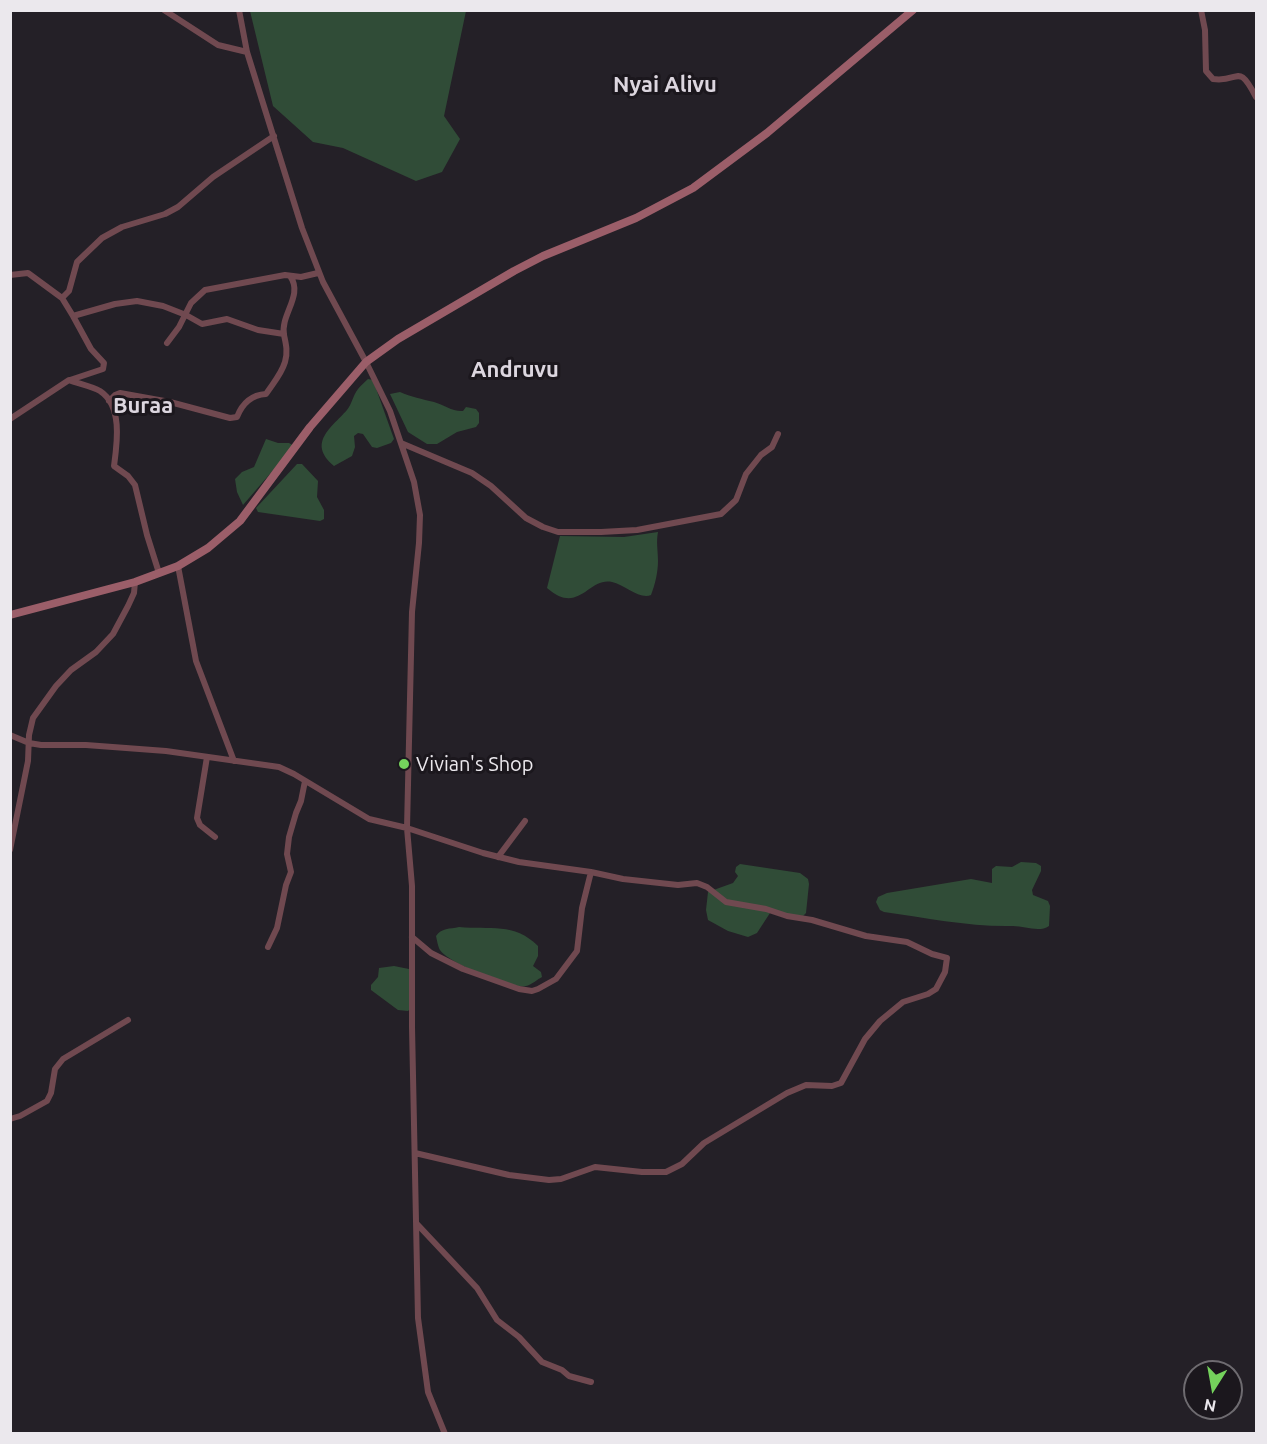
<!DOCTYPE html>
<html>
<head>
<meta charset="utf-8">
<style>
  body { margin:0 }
  #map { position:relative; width:1267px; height:1444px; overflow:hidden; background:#242027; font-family:Ubuntu,sans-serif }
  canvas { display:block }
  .frame { position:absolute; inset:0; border:12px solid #ebe8ed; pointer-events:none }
  .north { position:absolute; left:1183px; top:1360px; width:60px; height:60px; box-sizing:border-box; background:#1b171d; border:2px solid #6e6b70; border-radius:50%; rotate:191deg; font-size:16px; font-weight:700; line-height:24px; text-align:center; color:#ebe8ed }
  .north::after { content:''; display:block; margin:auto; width:21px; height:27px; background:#74d25c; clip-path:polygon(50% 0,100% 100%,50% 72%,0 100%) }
</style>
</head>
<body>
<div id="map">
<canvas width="1267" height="1444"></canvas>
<div class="frame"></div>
<div class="north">N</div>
</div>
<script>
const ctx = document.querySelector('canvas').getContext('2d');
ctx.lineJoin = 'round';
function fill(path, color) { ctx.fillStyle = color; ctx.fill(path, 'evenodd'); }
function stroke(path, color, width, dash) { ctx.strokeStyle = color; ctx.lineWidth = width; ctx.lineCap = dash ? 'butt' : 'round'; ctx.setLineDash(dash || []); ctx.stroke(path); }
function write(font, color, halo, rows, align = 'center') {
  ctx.font = font + ' Ubuntu,sans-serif'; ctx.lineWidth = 6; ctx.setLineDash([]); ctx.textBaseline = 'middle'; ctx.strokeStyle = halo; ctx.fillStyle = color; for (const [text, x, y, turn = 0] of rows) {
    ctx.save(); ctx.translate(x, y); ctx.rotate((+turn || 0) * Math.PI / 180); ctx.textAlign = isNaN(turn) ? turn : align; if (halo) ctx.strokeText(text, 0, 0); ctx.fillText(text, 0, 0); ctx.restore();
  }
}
fill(new Path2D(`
  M250 11H466L444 116 460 139 442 172 416 181 343 148 313 142 273 106Z
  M368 379 373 380 394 439 391 443 377 448 372 447 363 434 358 433 354 436 355 447 352 456 334 466C307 443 331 428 347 410 352 404 353 395 358 389 361 385 365 382 368 379Z
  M400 392C411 397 422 399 434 402 444 405 453 412 463 411L466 407 476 409 479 413V423L476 427 457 432 437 444H427L408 432 390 394Z
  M266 439 278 443H289L294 446 243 505 237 492 235 479 242 472 254 467Z
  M297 464H302L318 481 317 497 324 510V519L320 521 258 512 256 508Z
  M658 532C656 542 658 551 658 561 658 572 655 585 651 595 640 600 625 585 612 582 588 577 579 616 547 588L560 536 624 537Z
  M1021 862 1036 863 1041 866V871L1032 890 1033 895 1048 901 1050 906 1049 926C1039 933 1025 926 1013 926 970 927 927 918 884 912L880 910 876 902 878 897 887 893 971 879 992 883V869L996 866 1012 867Z
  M740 864 800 873 808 879 809 884 806 913 803 916 770 913 757 933 748 937 728 931 708 920 706 910 708 892 733 883 738 876 735 872 736 867Z
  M459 927C490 930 514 922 538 946V956L533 966 541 972 542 977C538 979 531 985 526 986 513 990 447 962 440 950 438 947 437 940 436 936 441 928 450 929 459 927Z
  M394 966 409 969 412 1007 408 1011 398 1010 371 990V985L378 977 379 968Z`), '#304c37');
stroke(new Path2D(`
  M164 10 218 45 247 52
  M239 10 247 52 302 228 323 282 366 362 390 411 414 482 420 515 419 543 412 612 407 828 412 886V1027L418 1318 428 1392 445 1434
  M1201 10 1205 30 1206 71 1213 79C1240 83 1237 61 1256 97
  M10 275 28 273 62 298 69 291 77 262 102 238 122 227 165 214 178 207 213 177 274 136
  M62 298 73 316 115 304 137 301 163 306 186 315 202 324 227 319 258 330 284 334
  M167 343 179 327 191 303 205 290 285 275 301 277 318 273
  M70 380 103 369 104 363 91 349 73 316
  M109 401 115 395 120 393 170 402 230 418 237 417C242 404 251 395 266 394 273 383 281 375 285 362 288 352 286 344 284 335 280 315 304 295 290 276
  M10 419 69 380C79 384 91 386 100 391 123 406 117 444 114 466L128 476 135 485 147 535 159 573
  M401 443 472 473 491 486 526 518 543 527 558 532H601L637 530 721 514 736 500 746 474 761 455 772 447 778 434
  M178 566 196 661 234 761
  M10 735 29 743 41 745H86L166 751 279 767 294 774 369 819 407 828 483 853 519 862 591 872 623 879 678 885 697 883 707 887 726 902 766 909 787 916 812 920 866 936 907 942 932 954 947 958 945 972 936 989 928 994 903 1002 880 1021 865 1039 841 1083 832 1086 806 1085 787 1093 704 1143 682 1164 666 1172H642L595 1167 561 1179 549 1180 509 1175 415 1153
  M207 757 197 818 200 825 215 837
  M10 850 28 761 29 735 33 718 56 686 71 670 96 652 113 634 128 606 134 593 135 582
  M498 857 525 821
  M412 937 431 953 463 969 519 989 532 991 538 989 556 979 577 951 582 908 591 872
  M268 947 277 928 286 885 291 872 287 854 289 837 296 813 301 801 305 781
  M10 1119 20 1116 47 1101 51 1093 55 1069 63 1059 128 1020
  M417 1224 477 1288 497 1320 519 1337 542 1362 562 1370 569 1376 591 1382`), '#704950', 6);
stroke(new Path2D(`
  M10 615 135 582 178 566 208 548 240 521 310 427 366 362 398 339 514 271 543 256 636 218 693 188 767 133 913 10`), '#9b5e69', 8);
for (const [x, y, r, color] of [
  [404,764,6,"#74d25c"]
]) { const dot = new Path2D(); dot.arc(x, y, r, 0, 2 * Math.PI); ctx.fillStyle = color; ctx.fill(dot); stroke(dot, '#1b171d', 2); }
write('20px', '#ebe8ed', '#1b171d', [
  ["Vivian's Shop",416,764]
], 'left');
write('bold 22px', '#dcd6df', '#1b171d', [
  ["Nyai Alivu",665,85],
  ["Andruvu",515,370],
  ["Buraa",143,406]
]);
</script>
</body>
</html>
